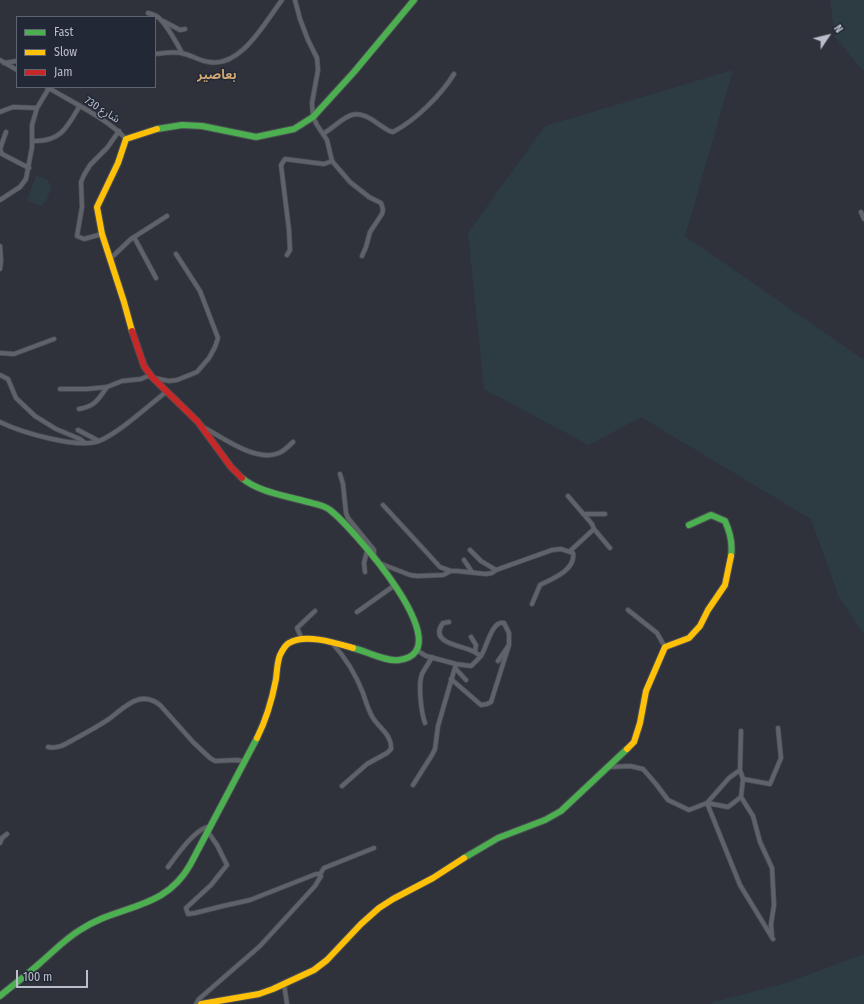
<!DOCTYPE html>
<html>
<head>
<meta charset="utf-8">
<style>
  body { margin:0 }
  #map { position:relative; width:864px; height:1004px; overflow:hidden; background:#2f323b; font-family:"Fira Sans Condensed",sans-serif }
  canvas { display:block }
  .legend { position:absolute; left:16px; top:16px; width:140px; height:72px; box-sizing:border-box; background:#222836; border:1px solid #5f6472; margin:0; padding:5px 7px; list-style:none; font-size:12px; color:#babecb }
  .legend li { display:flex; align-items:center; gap:8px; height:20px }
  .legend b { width:20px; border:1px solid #5f6472 }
  .north { position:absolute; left:808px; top:16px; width:40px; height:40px; -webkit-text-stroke:3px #222836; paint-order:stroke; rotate:55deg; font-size:11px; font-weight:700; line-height:16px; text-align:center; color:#babecb }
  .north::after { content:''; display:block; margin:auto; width:14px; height:18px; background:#babecb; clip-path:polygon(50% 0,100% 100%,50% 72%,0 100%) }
  .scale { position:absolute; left:16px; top:970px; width:72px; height:18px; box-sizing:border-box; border:2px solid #babecb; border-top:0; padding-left:5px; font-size:12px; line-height:14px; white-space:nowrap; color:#babecb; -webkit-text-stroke:3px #222836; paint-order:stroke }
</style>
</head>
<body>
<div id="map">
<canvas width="864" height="1004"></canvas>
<ul class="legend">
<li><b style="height:5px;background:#4caf50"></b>Fast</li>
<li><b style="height:5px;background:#ffc107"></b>Slow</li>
<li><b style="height:5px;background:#c62828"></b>Jam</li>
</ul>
<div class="north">N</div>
<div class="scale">100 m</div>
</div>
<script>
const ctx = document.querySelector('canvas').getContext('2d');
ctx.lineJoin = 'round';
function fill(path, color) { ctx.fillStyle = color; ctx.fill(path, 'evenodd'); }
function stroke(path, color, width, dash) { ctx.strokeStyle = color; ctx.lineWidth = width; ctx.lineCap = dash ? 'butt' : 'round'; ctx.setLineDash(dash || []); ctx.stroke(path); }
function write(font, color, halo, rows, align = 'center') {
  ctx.font = font + ' "Fira Sans Condensed","Noto Sans Arabic",sans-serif'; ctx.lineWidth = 3; ctx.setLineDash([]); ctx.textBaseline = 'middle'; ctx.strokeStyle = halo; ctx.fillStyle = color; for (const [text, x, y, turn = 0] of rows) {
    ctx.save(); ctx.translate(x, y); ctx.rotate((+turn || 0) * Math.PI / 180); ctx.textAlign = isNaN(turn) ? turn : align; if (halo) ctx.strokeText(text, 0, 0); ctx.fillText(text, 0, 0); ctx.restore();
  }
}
fill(new Path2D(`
  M830 0H864V72L835 37Z
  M733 70 685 236 864 360V634L839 597 811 519 641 417 589 445 484 389 468 233 545 126Z
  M36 176 48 180 51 188 46 202 44 201 42 206 27 201Z
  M864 954V1004H712L714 1002 786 983Z`), '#2c3c42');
const street = new Path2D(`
  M295 0 300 19 308 40 317 58 318 70 312 103 313 117 317 125 327 140 332 161 350 182 369 197 381 203 382 206 383 210 382 214 370 232 366 247 362 256
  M148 13C152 14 156 15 159 18 166 24 178 45 182 53
  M163 21 180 30 185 29
  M155 54C165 53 175 51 185 54 193 56 200 61 209 62 241 68 265 22 282 0
  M0 60 17 70
  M4 63 17 61
  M47 87C70 101 108 119 126 139
  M0 112 13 107 37 108 49 88
  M6 132 0 149 2 154 29 168
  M323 134C345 120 351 104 377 123 382 126 387 131 393 132 416 120 441 95 454 74
  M33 141C60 142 67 128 79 107
  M0 200 20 187 26 179 32 147V125L37 108
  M861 212 864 219
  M102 234 84 239 77 236 82 207 81 182 84 175 90 165 107 148 119 131
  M134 237 156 278
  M0 246 1 261 0 269
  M287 255 290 250 289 230 281 165 285 159 324 164 332 161
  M111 258 131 239 167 216
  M0 353 14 354 54 339
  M0 375 8 379 16 398 35 416 56 429 80 439 85 443
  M154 378 169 381 177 380 197 372 209 358 215 347 218 338 200 291 176 254
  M60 389H87L107 387 122 381 141 379 150 375
  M79 409C95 406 98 400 107 387
  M0 422C20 432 77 449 99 441 119 433 148 406 166 392
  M203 427C222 437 256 463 279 453 284 451 289 446 293 442
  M78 430 99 441
  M340 474 343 484 346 513 348 518 374 550V559
  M568 496 592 524 594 529 570 551
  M383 505 440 567 451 571
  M583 514H605
  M594 529 610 548
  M470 550 481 561 496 570
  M464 560 472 572
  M379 563 410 575 417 576 443 575 451 571H457L486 574 492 573 496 570 552 550 561 549 573 553C576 570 552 579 540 585L532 604
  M365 572 364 563 367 551
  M628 610 657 633 665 647
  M357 612 395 585
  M449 622 443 623C429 642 458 645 470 650 474 651 477 654 481 656
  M471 637 476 645 475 652
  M302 639 297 628 315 611
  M332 643C345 657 356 675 363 693 366 702 368 710 373 718 380 729 392 735 391 749L387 753 367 764 342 786
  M498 661 509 645
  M455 668 466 680
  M451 679 481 705 487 704 491 702 509 645V633L504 623C492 620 487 646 482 654 479 659 475 662 471 666L456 664
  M425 723C421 712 418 684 422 674 425 668 429 663 432 657
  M48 747C57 749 64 745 71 741 84 734 97 727 109 719 124 708 140 689 160 705L193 742 210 758 215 761 238 760 245 762
  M609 767 630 766 643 769 656 784 668 800 689 810 707 803 729 778 740 770 743 779 741 797 728 807 707 803
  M740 770 741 731
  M743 779 770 784 781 758 778 728
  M413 785 432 755 435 749 438 726 456 664 426 656 418 651
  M741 797 753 816 760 842 772 868 774 905 771 924 772 937
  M707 803 740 885 773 939
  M0 843 2 838 7 834
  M168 867C177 855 195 828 211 826
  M320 874 324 868 374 848
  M284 984 287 1004
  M196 1004 199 999 260 946 315 886 321 876 320 874H316L250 900 223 906 195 913 188 914 186 908 211 885 227 865 217 845 208 832`);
const fast = new Path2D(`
  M157 129 182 125 202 126 256 137 294 129 313 117 354 72 414 0
  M242 478C258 492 287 496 308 502 315 504 324 505 330 510 350 525 464 652 399 660 386 662 366 651 353 648
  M689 525 711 515 725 521C730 532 733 543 731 556
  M464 858 498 838 545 820 561 811 627 749
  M0 996C13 985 27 975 40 963 53 952 65 939 80 930 119 904 164 911 190 865L257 738`);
const slow = new Path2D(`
  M132 331 124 302 102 234 97 207 118 163 126 139 157 129
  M257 738C266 720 272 700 276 679 277 671 277 663 280 655 282 651 285 645 289 643 305 633 336 643 353 648
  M627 749 634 742 640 723 646 691 665 647 689 638 700 626 708 610 725 585 731 556
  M201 1004 259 994 273 989 314 970 327 960 361 924 379 908 393 899 433 878 464 858`);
const jam = new Path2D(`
  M132 331 144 366 152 377 198 422 231 467 242 478`);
stroke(street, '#4b4d54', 5.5);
stroke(fast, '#4b4d54', 8);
stroke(slow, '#4b4d54', 8);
stroke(jam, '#4b4d54', 8);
stroke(street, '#5f6269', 4);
stroke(fast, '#4caf50', 6);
stroke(slow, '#ffc107', 6);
stroke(jam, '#c62828', 6);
write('11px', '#babecb', '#222836', [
  ["شارع 730",102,110,32]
]);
write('bold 13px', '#cda673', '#222836', [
  ["بعاصير",217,75]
]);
</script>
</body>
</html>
